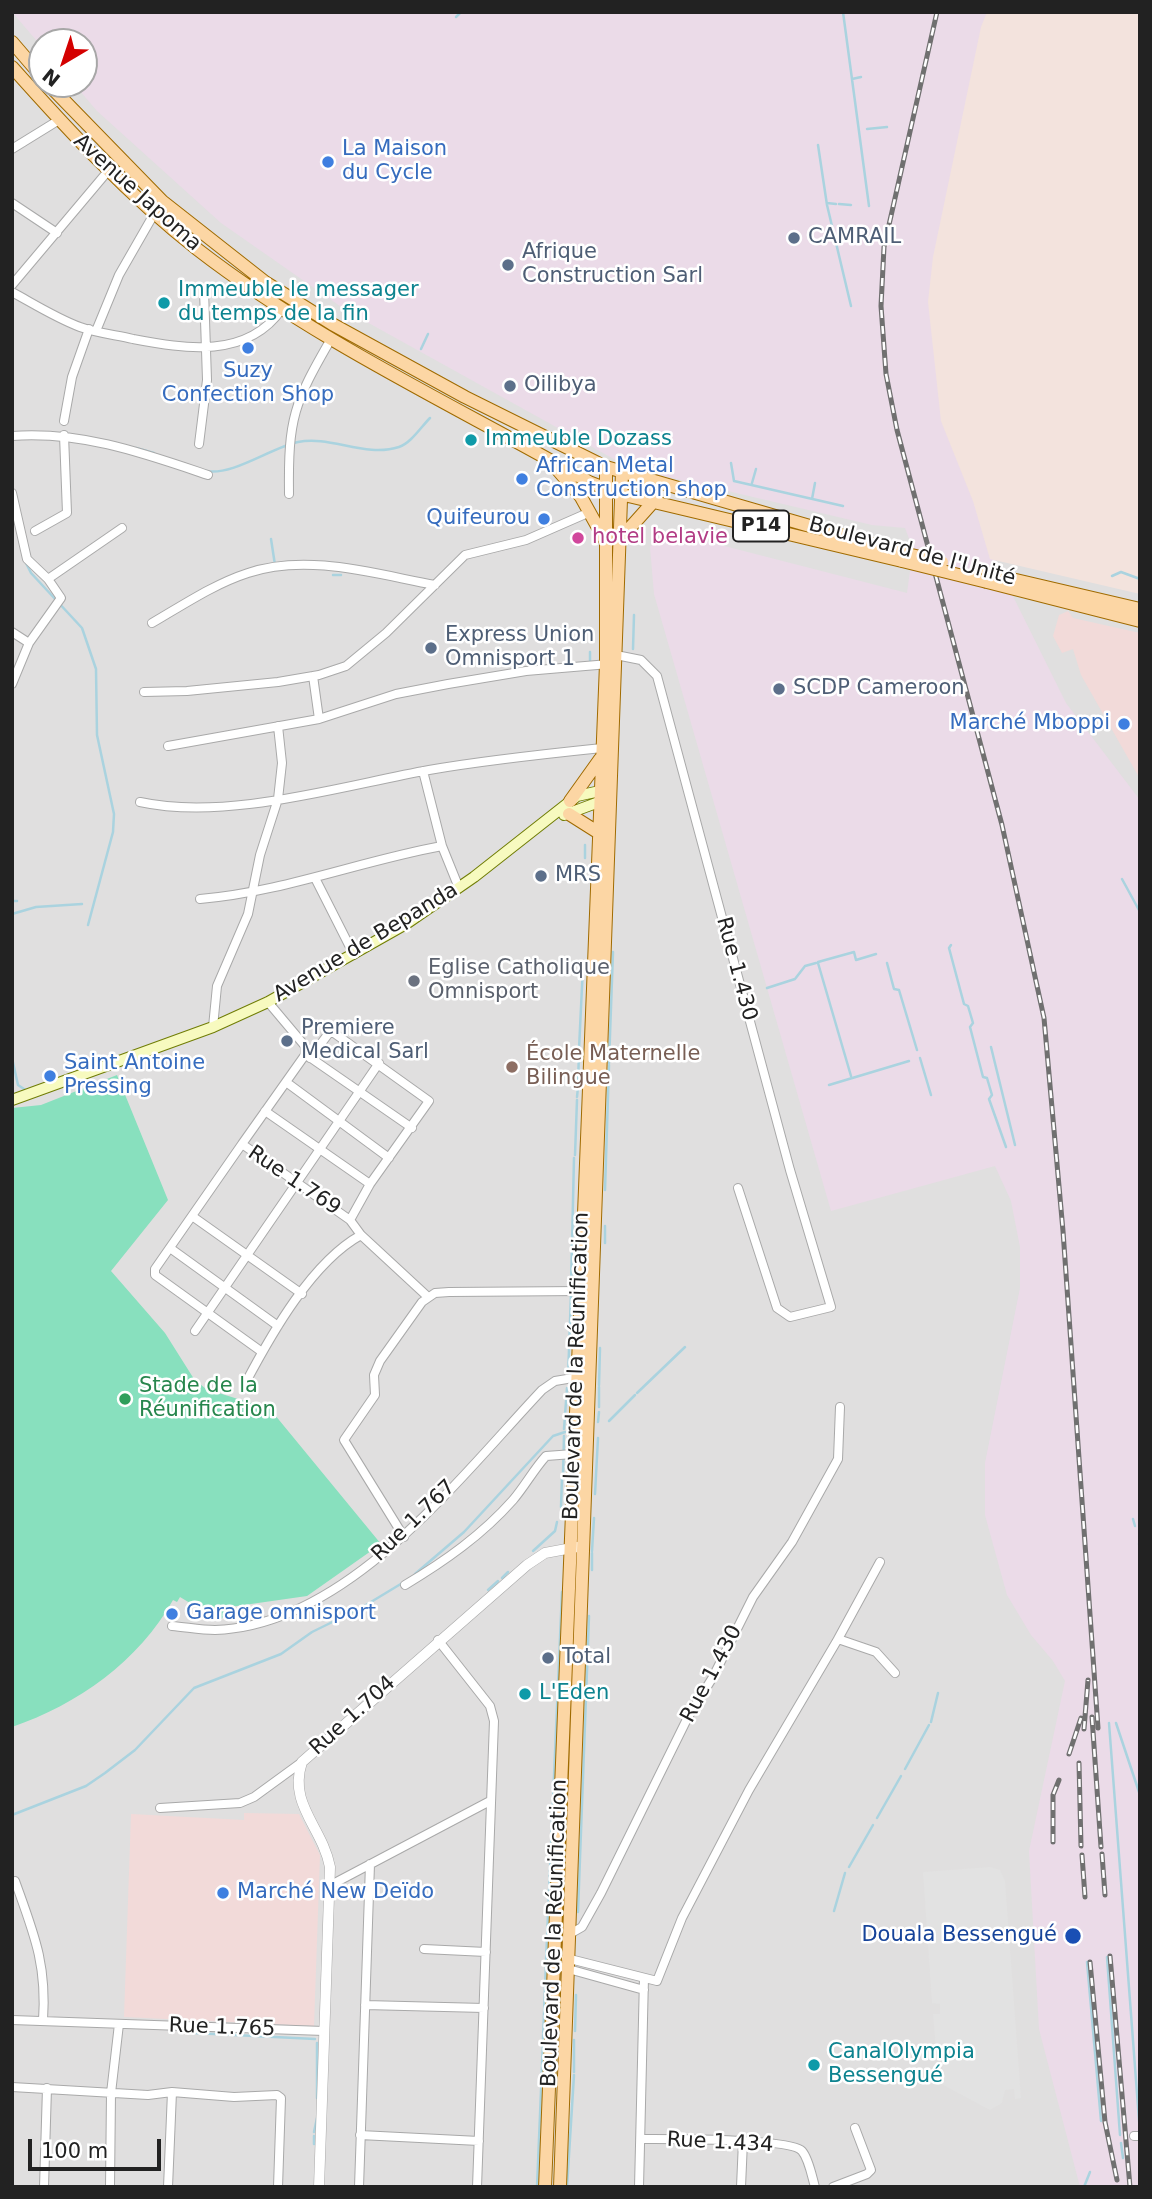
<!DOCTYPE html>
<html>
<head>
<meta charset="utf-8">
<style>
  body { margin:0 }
  #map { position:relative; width:1152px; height:2199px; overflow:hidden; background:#f2efe9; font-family:"DejaVu Sans",sans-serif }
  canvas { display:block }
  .frame { position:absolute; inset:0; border:14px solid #222; pointer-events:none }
  .north { position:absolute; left:28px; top:28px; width:70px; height:70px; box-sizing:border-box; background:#fff; border:2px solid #a7a7a7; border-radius:50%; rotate:219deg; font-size:19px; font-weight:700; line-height:28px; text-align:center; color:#222 }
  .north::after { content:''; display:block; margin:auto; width:24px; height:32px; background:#d40000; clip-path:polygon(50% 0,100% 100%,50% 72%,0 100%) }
  .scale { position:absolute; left:28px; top:2139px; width:133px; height:32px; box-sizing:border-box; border:4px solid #222; border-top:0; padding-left:9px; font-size:21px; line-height:24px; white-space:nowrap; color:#222; -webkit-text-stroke:5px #fff; paint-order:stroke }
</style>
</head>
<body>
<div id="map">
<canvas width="1152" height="2199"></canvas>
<div class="frame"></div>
<div class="north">N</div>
<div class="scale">100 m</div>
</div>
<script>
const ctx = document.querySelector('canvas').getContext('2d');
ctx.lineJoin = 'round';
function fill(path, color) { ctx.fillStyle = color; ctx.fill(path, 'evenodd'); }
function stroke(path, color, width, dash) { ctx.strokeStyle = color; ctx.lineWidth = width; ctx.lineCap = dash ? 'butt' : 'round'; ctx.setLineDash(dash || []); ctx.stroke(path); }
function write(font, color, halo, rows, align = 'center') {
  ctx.font = font + ' "DejaVu Sans",sans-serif'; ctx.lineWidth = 5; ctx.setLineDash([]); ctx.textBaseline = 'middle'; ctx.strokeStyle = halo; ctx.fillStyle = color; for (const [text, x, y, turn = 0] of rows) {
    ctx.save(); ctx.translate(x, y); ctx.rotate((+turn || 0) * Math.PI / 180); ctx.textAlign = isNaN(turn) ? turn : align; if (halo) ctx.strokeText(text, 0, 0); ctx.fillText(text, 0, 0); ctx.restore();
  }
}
fill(new Path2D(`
  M12 12H1140V2187H12ZM42 42H84V84H42Z`), '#e0dfdf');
fill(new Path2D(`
  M1068 611 1073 618 1140 633V779L1081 675 1073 649 1062 653 1053 636 1059 615Z
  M244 1813 299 1814 320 1855 314 2026 124 2017 131 1814 244 1820Z`), '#f2dad9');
fill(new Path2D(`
  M12 12H998L950 427 998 566 1066 703 1140 800V2187H1080L1039 2029 1029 1851 1065 1681 1053 1661 1031 1635 1007 1595 985 1515V1463L1020 1288V1247L1011 1201 995 1166 831 1211 654 594 650 547 666 531 907 593 913 549 905 528 872 525 630 468 347 311 221 223 97 111 74 84H84V42H42V47Z`), '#ebdbe8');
fill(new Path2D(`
  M987 12H1140V594L990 559 973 501 941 421 928 302 933 257 981 27Z`), '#f3e3dd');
fill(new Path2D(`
  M117 1075 168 1200 111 1271 165 1333 194 1379 206 1389 270 1409 381 1544 307 1596 230 1607 220 1621 180 1597 177 1602 173 1600C139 1661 77 1705 12 1727V1108L41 1105Z`), '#88e0be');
fill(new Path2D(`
  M990 1867 1000 1870 1005 1881 1021 2098 1015 2099 1014 2089 1005 2090 1002 2103 990 2110 932 2079 931 2069 942 2070 944 2061H937L933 2014H940V2004L932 2003 923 1872Z`), '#e2e2e2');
stroke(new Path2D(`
  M843 12 869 206
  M456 17 461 12
  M852 79 861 77
  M867 129 887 127
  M818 145 827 205 851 306
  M827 203 836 204
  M839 204 851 205
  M421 349 428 334
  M136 448 154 453
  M731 463 734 481 843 506
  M206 471C233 476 270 448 298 442 330 435 365 458 399 447 411 443 421 427 430 418
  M752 483 756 469
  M812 499 815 483
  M271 539 275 565
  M26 563 31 573 82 628 96 669 97 735 114 814 113 832 88 925
  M333 575H341
  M1112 576 1121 572 1140 579
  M633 649 634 615
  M590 660V652
  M585 845V858
  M1122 879 1140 912
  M12 901H17
  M12 914 36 907 82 904
  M951 945 949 948 964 1004 968 1006 973 1023 970 1027 983 1077 987 1078 992 1095 989 1099 1006 1147
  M818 962 854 952 856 960 876 954
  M818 963 851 1076
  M887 963 894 989 899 990 917 1050
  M767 988 795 979 805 966 816 963
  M991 1047 1015 1145
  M579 1049 583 966
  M12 1058 18 1085 27 1091
  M920 1058 931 1095
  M609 1063 613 952
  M578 1083 579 1052
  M829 1085 909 1061
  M577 1097 578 1087
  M575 1155 577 1100
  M605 1190 609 1065
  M605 1243V1226
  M571 1287 574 1158
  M568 1378 571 1294
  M599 1385 600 1348
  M599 1387V1407
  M637 1393 685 1347
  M609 1421 635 1395
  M598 1422 599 1412
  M564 1429 567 1388
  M563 1475 564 1436
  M595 1494 598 1438
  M561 1507 562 1478
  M1133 1519 1135 1526
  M1139 1544 1140 1545
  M533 1551 555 1531 557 1522
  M592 1551 594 1518
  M592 1570V1553
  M415 1574 464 1532 553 1436 565 1432
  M502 1578 508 1572
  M488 1590 498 1581
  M931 1722 938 1693
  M1109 1723 1140 2133
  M1116 1723 1140 1795
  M905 1769 929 1725
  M12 1815 86 1786 105 1773 135 1750 194 1688 281 1654 312 1632 361 1608 404 1582
  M877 1818 901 1776
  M849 1867 873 1825
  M834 1911 845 1873
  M578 1912 589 1616
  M1107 1957 1120 2135
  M546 1961 562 1592
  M1087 1962 1101 2121
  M575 2031 576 1995
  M194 2033 315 2039
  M543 2039 546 1963
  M317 2043V2098
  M574 2072V2040
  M314 2132 317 2118
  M1121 2143 1123 2158
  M314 2144V2136
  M537 2187 543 2043
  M567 2187 574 2075
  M1084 2187 1090 2172`), '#aad3df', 2.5);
const minor = new Path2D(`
  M12 149 59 120
  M12 203 57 233
  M12 285 108 171
  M12 292C34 304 56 318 80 327 97 333 116 335 133 339 185 349 247 359 282 309
  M96 331 119 275 154 214
  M64 421 72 377 89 329
  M12 436C82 431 143 453 208 475
  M199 444 207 380 204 290
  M12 493 27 559 48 579
  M289 494C288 418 294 403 331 339
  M35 531 67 513 64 435
  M152 623C183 605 214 584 248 573 307 553 375 574 435 585
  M12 632 29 643
  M616 655 641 660 657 676 790 1170 831 1307 790 1317 777 1308 738 1188
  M313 676 319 719
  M12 684 29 643 61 598 48 579 122 528
  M144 692 187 691 278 682 319 675 346 666 386 633 465 555 526 540 590 512
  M168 746 319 719 396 694 448 684 526 671 609 664
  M423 771 442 846 459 888
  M140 802C227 821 341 786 429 770 486 760 544 754 602 748
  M315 878 354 955
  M200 899C283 892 360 861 442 846
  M213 1027 217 986 248 914 260 855 278 799 282 763 278 726
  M308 1056 412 1128
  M310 1058 329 1033H334L429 1101 370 1184 350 1220
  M286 1082 389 1158
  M265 1111 370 1184
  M242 1144 305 1055V1046L268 1002
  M192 1216 302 1294
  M170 1248 278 1326
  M195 1331 379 1063
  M262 1352 155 1275V1269L242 1144 350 1220 361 1235 428 1297
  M246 1382C272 1333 312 1262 361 1235
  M404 1537 344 1440 375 1395 374 1375 380 1361 422 1302 435 1293 449 1292 582 1291
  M405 1585C445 1561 482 1535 513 1500 525 1486 534 1469 546 1456L573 1454
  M172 1626C186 1627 200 1630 215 1630 347 1626 459 1478 542 1390L555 1381 579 1377
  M838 1639 880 1562
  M438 1640 490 1706 494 1721 477 2187
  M160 1808 240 1803 254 1797 302 1762
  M15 1881C34 1934 47 1964 43 2021
  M329 1886 490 1801
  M568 1935 582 1927 601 1893 688 1717 713 1677 753 1597 792 1542 838 1459 840 1407
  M424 1949 486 1952
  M566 1958 657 1981 682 1918 749 1790 838 1639 876 1652 895 1673
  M554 1965 644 1990
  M365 2005 484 2008
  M12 2020 324 2031
  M12 2087 148 2095 172 2092 234 2097 277 2095 281 2098 278 2187
  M360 2135 479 2141
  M1134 2136H1140
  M642 2139C665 2139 791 2138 802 2151 809 2159 812 2177 815 2187
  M44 2187 47 2088
  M110 2187 111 2093 119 2024
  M168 2187 172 2092
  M359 2187 370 1864
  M639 2187 644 1978
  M741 2187 743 2141
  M833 2187 867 2174 871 2170 855 2128`);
const tertiary = new Path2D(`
  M319 2187 330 1867C322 1826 288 1805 302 1762L527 1565 545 1553 577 1547`);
const secondary = new Path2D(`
  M564 815 607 799
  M12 1100 213 1027 268 1002 406 924 474 877 577 796 609 789`);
const primary = new Path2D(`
  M12 42 42 77
  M12 67C70 132 128 195 197 249 317 342 458 407 589 482L620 494 902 561
  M48 84 162 201 265 282 332 324 465 397 606 467 903 553
  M556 468 581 497 606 542
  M620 539 654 501
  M986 573 1140 609
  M987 582 1140 621
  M570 801 600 759
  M569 814 599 833
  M545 2187 606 664V467
  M560 2187 622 472`);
stroke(minor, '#a9a9a9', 10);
stroke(tertiary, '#a9a9a9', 11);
stroke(secondary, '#707d05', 12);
stroke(primary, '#a06b00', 14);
stroke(minor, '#fff', 8);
stroke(tertiary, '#fff', 10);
stroke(secondary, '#f7fabf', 10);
stroke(primary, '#fcd6a4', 12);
const rail = new Path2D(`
  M937 12 884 247 881 306 886 374 897 430 1002 825 1044 1018 1063 1231 1098 1728
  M1092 1717 1101 1847
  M1084 1729 1088 1680
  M1069 1754 1081 1718
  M1079 1763 1081 1846
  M1053 1842V1795L1059 1780
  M1102 1854 1105 1895
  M1082 1855 1085 1897
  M1110 1956 1130 2187
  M1090 1962 1105 2122 1117 2180`);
stroke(rail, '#707070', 5);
stroke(rail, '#fff', 2.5, [8]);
const primaryBridge = new Path2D(`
  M903 553 942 562
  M902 561 987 582`);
stroke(primaryBridge, '#a06b00', 14, []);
stroke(primaryBridge, '#fcd6a4', 12);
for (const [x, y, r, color] of [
  [328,162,7,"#3f7fe0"],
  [794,238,7,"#5c6f8a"],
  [508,265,7,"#5c6f8a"],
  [164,303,7,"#0f9aa8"],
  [248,348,7,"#3f7fe0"],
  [510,386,7,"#5c6f8a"],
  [471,440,7,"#0f9aa8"],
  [522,479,7,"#3f7fe0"],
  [544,519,7,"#3f7fe0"],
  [578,538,7,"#d1479c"],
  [431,648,7,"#5c6f8a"],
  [779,689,7,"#5c6f8a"],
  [1124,724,7,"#3f7fe0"],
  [541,876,7,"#5c6f8a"],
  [414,981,7,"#6b7280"],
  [287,1041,7,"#5c6f8a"],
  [512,1067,7,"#8d6e63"],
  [50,1076,7,"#3f7fe0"],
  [125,1399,7,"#2e9e5b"],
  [172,1614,7,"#3f7fe0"],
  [548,1658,7,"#5c6f8a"],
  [525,1694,7,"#0f9aa8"],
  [223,1893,7,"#3f7fe0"],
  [1073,1936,9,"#1a4fb4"],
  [814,2065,7,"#0f9aa8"]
]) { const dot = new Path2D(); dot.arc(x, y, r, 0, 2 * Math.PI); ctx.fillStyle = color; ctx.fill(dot); stroke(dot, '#fff', 2.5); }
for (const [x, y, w] of [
  [761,526,56]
]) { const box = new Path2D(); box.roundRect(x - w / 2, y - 15.5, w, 31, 5); ctx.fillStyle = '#fff'; ctx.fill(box); stroke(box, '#222', 2); }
write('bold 19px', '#222', null, [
  ["P14",761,526]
]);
write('21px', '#366cbe', '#fff', [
  ["La Maison",342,150],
  ["du Cycle",342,174],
  ["Suzy",248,372,"center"],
  ["Confection Shop",248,396,"center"],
  ["African Metal",536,467],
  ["Construction shop",536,491],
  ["Quifeurou",530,519,"right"],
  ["Marché Mboppi",1110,724,"right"],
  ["Saint Antoine",64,1064],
  ["Pressing",64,1088],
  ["Garage omnisport",186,1614],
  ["Marché New Deïdo",237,1893]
], 'left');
write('21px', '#222', '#fff', [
  ["Avenue Japoma",137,193,42],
  ["Boulevard de l'Unité",912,552,15],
  ["Avenue de Bepanda",366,943,-31],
  ["Rue 1.430",736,969,75],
  ["Rue 1.769",294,1181,34],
  ["Boulevard de la Réunification",577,1366,-88],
  ["Rue 1.767",414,1521,-44],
  ["Rue 1.430",712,1674,-62],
  ["Rue 1.704",353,1716,-42],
  ["Boulevard de la Réunification",555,1933,-88],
  ["Rue 1.765",222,2028,2],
  ["Rue 1.434",720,2143,3]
]);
write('21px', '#4e5e75', '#fff', [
  ["CAMRAIL",808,238],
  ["Afrique",522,253],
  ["Construction Sarl",522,277],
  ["Oilibya",524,386],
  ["Express Union",445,636],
  ["Omnisport 1",445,660],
  ["SCDP Cameroon",793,689],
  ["MRS",555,876],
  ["Premiere",301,1029],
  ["Medical Sarl",301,1053],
  ["Total",562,1658]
], 'left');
write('21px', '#0d838f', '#fff', [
  ["Immeuble le messager",178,291],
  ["du temps de la fin",178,315],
  ["Immeuble Dozass",485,440],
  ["L'Eden",539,1694],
  ["CanalOlympia",828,2053],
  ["Bessengué",828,2077]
], 'left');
write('21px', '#b23c85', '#fff', [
  ["hotel belavie",592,538]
], 'left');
write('21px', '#5b616d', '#fff', [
  ["Eglise Catholique",428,969],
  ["Omnisport",428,993]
], 'left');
write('21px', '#785e54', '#fff', [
  ["École Maternelle",526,1055],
  ["Bilingue",526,1079]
], 'left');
write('21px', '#27864d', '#fff', [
  ["Stade de la",139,1387],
  ["Réunification",139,1411]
], 'left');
write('21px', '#164399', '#fff', [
  ["Douala Bessengué",1057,1936]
], 'right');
</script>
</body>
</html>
